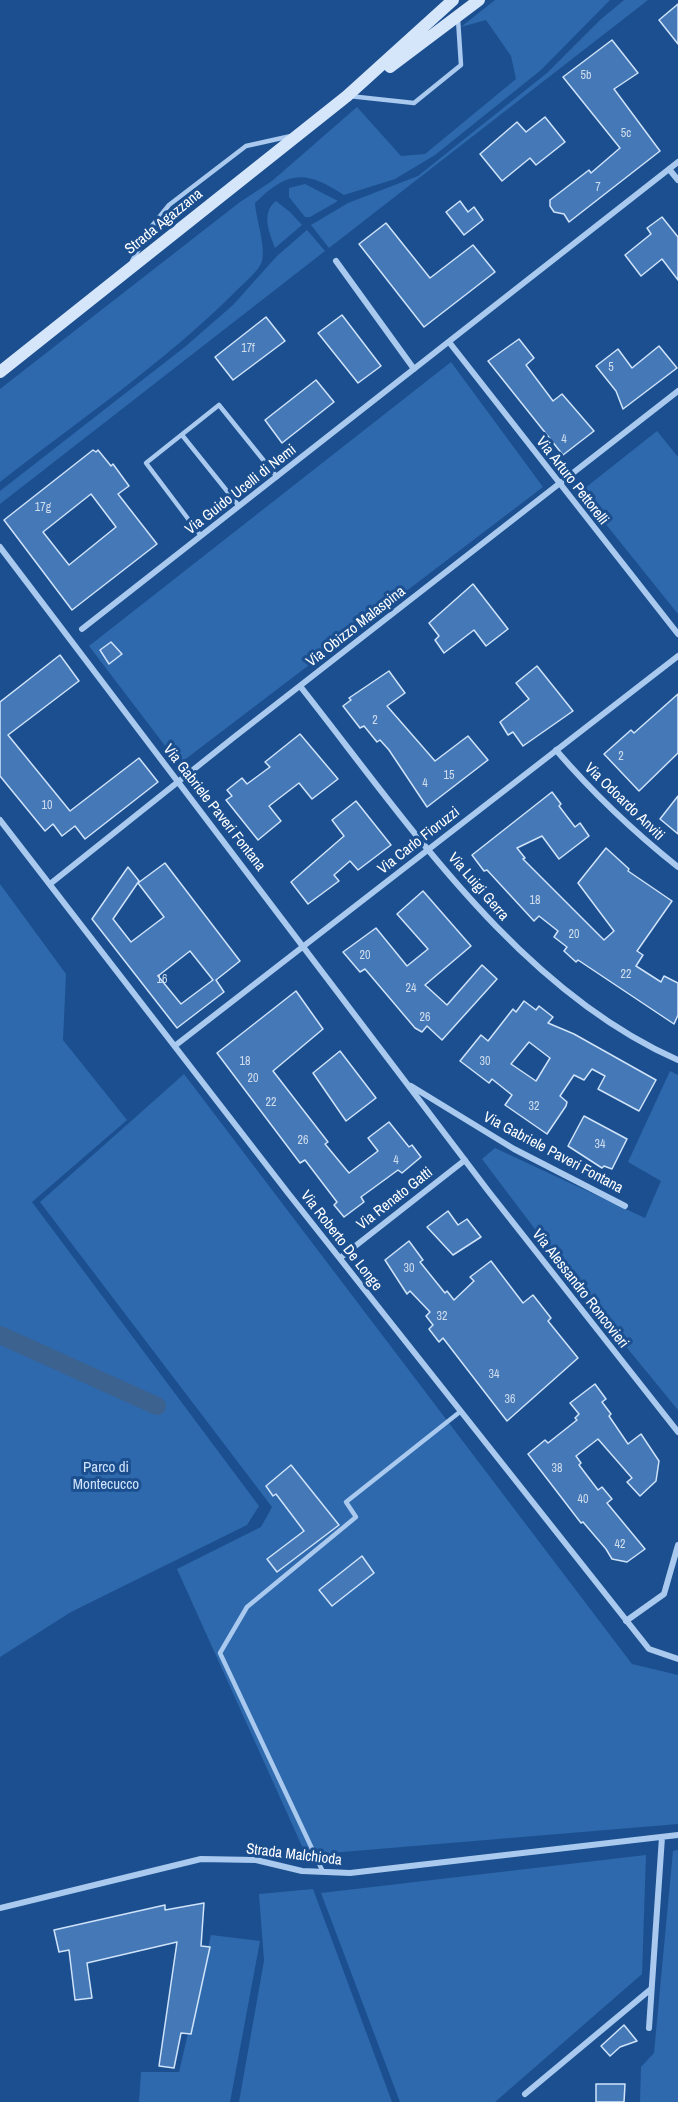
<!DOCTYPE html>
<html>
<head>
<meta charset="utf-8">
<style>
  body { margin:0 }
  canvas { display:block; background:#1b4f8f }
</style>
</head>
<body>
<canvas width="678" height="2102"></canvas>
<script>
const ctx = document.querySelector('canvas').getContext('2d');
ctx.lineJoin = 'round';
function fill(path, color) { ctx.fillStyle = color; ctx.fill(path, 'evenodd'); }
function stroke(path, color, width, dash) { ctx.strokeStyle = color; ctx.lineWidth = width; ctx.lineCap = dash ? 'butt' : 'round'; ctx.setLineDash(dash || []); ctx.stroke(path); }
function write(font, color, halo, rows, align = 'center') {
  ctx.font = font + ' "Archivo Narrow",sans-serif'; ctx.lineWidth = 6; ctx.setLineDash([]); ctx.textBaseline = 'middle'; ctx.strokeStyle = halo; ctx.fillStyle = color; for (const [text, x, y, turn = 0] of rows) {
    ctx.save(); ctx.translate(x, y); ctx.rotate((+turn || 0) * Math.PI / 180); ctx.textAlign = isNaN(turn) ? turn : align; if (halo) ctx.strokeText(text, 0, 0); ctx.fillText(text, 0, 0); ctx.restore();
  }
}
fill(new Path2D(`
  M495 0H610L541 70 435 155 395 179 344 195C306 170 288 170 255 203 256 219 266 246 262 261 259 271 243 284 235 292 164 363 79 420 0 482V389L240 202 272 181 357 107 401 156 425 154 516 79 511 56 486 20 461 27Z
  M624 0H648L329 248 311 225 348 203 418 176 547 73 600 20Z
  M305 184 338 201 310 217H305L289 197V188Z
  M276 201 290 212 302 225 275 248C270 234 260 213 276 201Z
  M307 230 325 251 0 504V491L186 346 233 305 277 256Z
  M451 362 543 487 179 764 89 646Z
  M657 431 678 457V614L580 492Z
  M0 884 66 974 63 1040 127 1120 32 1202 259 1506 247 1525 71 1612 0 1657Z
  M670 1071 678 1075V1410L596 1310 482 1159 495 1148 645 1218 661 1181 628 1162Z
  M184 1074 632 1664 678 1675V1824L306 1855 177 1569 261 1527 272 1507 40 1202Z
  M678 1850V2102H640L641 2067 654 2053 673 1851Z
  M646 1855 642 1974 495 2102H400L321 1893Z
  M313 1889 392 2102H239L264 1961 259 1894Z
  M211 1935 260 1941 230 2102H139L141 2072H179Z`), '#2e69ad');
stroke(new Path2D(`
  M0 1335 157 1406`), '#3c6290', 18);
const building = new Path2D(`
  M678 4V44L659 20Z
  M612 40 638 73 614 89 660 151 569 222 564 214 554 212 550 206V200L589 170 591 173 620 148 563 77Z
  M545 117 565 142 536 165 530 158 502 181 480 154 517 122 526 132Z
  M460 201 468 212 474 207 483 220 464 235 446 212Z
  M662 217 678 237V280L662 259 641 276 625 255 651 234 647 228Z
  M386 223 430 278 473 245 495 272 424 327 359 244Z
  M342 315 381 366 358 383 318 333Z
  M266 317 285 341 233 380 215 357Z
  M519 339 534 358 526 365 553 401 562 394 594 431 563 455 488 361Z
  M659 346 677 368 623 409 616 391 596 366 618 349 632 368Z
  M316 380 334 402 282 443 265 420Z
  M93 450 96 452 98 450 111 466 113 464 129 486 118 494 157 544 72 610 4 520ZM91 494 116 527 69 565 43 532Z
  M473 584 508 629 486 646 474 630 444 653 435 640 439 636 429 623Z
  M111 642 122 654 109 664 100 650Z
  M60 655 79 681 8 735 70 811 139 758 158 782 85 839 75 826 62 836 53 824 45 831 0 776V702Z
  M537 666 573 711 523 746 513 732 508 735 500 722 529 699 516 683Z
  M389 671 405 693 387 706 435 761 468 736 488 760 427 807 389 750 380 740 377 742 364 726 360 728 343 706 351 700 349 698Z
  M678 694V753L639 791 604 754 631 730 634 733Z
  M300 734 338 779 312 799 299 783 269 806 281 821 258 840 226 800 232 796 227 790 242 778 247 784 270 767 265 762Z
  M552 792 561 804 559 806 575 827 580 823 589 836 559 859 542 836 517 848 525 858 523 859 604 940 614 931 578 883 606 848 629 869 628 871 672 901 637 951 643 955 636 966 661 982 664 976 678 983V1015L674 1024 578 960 576 962 564 951 567 947 554 937 558 931 539 916 534 921 487 870 484 871 472 855Z
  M678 796V834L660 819Z
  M356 801 391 845 358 870 350 861 334 875 339 881 308 904 291 882 344 836 332 820Z
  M165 863 240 961 216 980 224 992 177 1028 92 919 128 867 139 881 113 919 131 942 164 917 138 883ZM190 951 213 980 181 1004 158 976Z
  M423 891 471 946 425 985 447 1005 482 965 497 979 442 1040 427 1026 422 1032 415 1028 365 969 360 972 343 952 376 928 407 966 428 949 397 914Z
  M296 991 323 1029 273 1071 328 1142 325 1144 349 1173 378 1151 368 1138 389 1122 409 1147 412 1145 421 1157 402 1173 398 1170 361 1197 364 1202 344 1217 334 1205 337 1202 305 1160 300 1163 217 1053Z
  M524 1001 536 1010 539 1006 553 1017 548 1023 574 1034 656 1080 639 1111 598 1089 605 1076 592 1069 584 1080 574 1075 560 1096 567 1102 566 1106 547 1134 505 1105 512 1095 492 1079 489 1083 460 1061 481 1035 488 1041 513 1009 516 1012ZM529 1042 550 1058 536 1081 511 1064Z
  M340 1051 376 1098 346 1121 313 1073Z
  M584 1116 627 1139 612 1169 604 1166 602 1168 568 1146Z
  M448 1211 458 1225 467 1219 481 1237 453 1255 427 1227Z
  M409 1241 423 1260 420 1262 445 1293 447 1291 454 1300 474 1281 470 1277 491 1261 523 1303 533 1295 551 1318 548 1321 578 1358 507 1421 443 1338 439 1342 429 1329 433 1325 426 1316 430 1312 410 1291 407 1294 385 1260Z
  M595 1384 606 1399 602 1402 611 1414 609 1416 628 1444 641 1434 659 1461 656 1481 640 1496 627 1482 632 1478 598 1439 576 1456 581 1463 579 1465 598 1490 602 1487 612 1499 607 1503 645 1549 627 1562 612 1559 606 1549 583 1522 581 1523 528 1454 545 1440 548 1443 577 1420 575 1418 579 1414 570 1403Z
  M291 1465 339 1525 277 1572 267 1559 304 1531 276 1494 273 1496 266 1486Z
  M362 1556 374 1573 332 1606 319 1590Z
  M204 1903 201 1946 210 1947 191 2034 181 2033 174 2068 159 2066 177 1942 87 1963 92 1998 75 2000 69 1950 59 1952 54 1930 165 1905V1910Z
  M624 2025 637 2041 620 2047 610 2056 601 2046Z
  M596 2084H625L624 2102H596Z`);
fill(building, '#4478b7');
stroke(building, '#cfe3fa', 1.5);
stroke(new Path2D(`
  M349 96 414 103 461 65 458 19
  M132 261 152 226 169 205 246 146 291 136
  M182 435 239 506
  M201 536 146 463 219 405 277 477
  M323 1872 220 1653 247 1607 356 1517 346 1502 461 1411`), '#a9c9ee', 4.5);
stroke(new Path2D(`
  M669 169 678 180
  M336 261 414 369
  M449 342 678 634
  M0 547 489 1192 678 1432
  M82 629 678 162
  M300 686C406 820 517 989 678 1060
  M556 750C593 793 634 832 678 867
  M0 820 288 1193 649 1649 678 1659
  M50 884 233 738 678 391
  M176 1045 678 656
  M411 1086 514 1149 625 1206
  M340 1258 465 1160
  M626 1621 664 1594 678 1545
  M0 1908 201 1859 256 1860 302 1871 350 1873 678 1835
  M649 2028 662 1837
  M525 2094 651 1989`), '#a9c9ee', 6);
stroke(new Path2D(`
  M390 67 479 0
  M0 372 347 96 453 0`), '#d6e6fa', 12);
write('12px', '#d0dded', null, [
  ["5b",586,76],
  ["5c",626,134],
  ["7",598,188],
  ["17f",248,349],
  ["5",611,368],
  ["4",564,440],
  ["17g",43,508],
  ["2",375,721],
  ["2",621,757],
  ["15",449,776],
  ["4",425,784],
  ["10",47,806],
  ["18",535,901],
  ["20",574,935],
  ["20",365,956],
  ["22",626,975],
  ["16",162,980],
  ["24",411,989],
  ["26",425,1018],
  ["18",245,1062],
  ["30",485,1062],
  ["20",253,1079],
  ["22",271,1103],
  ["32",534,1107],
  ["26",303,1141],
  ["34",600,1145],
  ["4",396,1161],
  ["30",409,1269],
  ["32",442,1317],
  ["34",494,1375],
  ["36",510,1400],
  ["38",557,1469],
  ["40",583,1500],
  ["42",620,1545]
]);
write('15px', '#fff', '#1b4f8f', [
  ["Strada Agazzana",164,222,-39],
  ["Via Arturo Pettorelli",572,481,52],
  ["Via Guido Ucelli di Nemi",241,490,-38],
  ["Via Obizzo Malaspina",356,627,-38],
  ["Via Odoardo Anviti",624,802,44],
  ["Via Gabriele Paveri Fontana",214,808,52],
  ["Via Carlo Fioruzzi",419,841,-38],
  ["Via Luigi Gerra",478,887,49],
  ["Via Gabriele Paveri Fontana",553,1153,28],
  ["Via Renato Gatti",395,1199,-38],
  ["Via Roberto De Longe",341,1241,52],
  ["Via Alessandro Roncovieri",580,1289,52],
  ["Strada Malchioda",294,1855,7]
]);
write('15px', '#cfe3fa', '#1b4f8f', [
  ["Parco di",106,1468],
  ["Montecucco",106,1485]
]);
</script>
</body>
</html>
